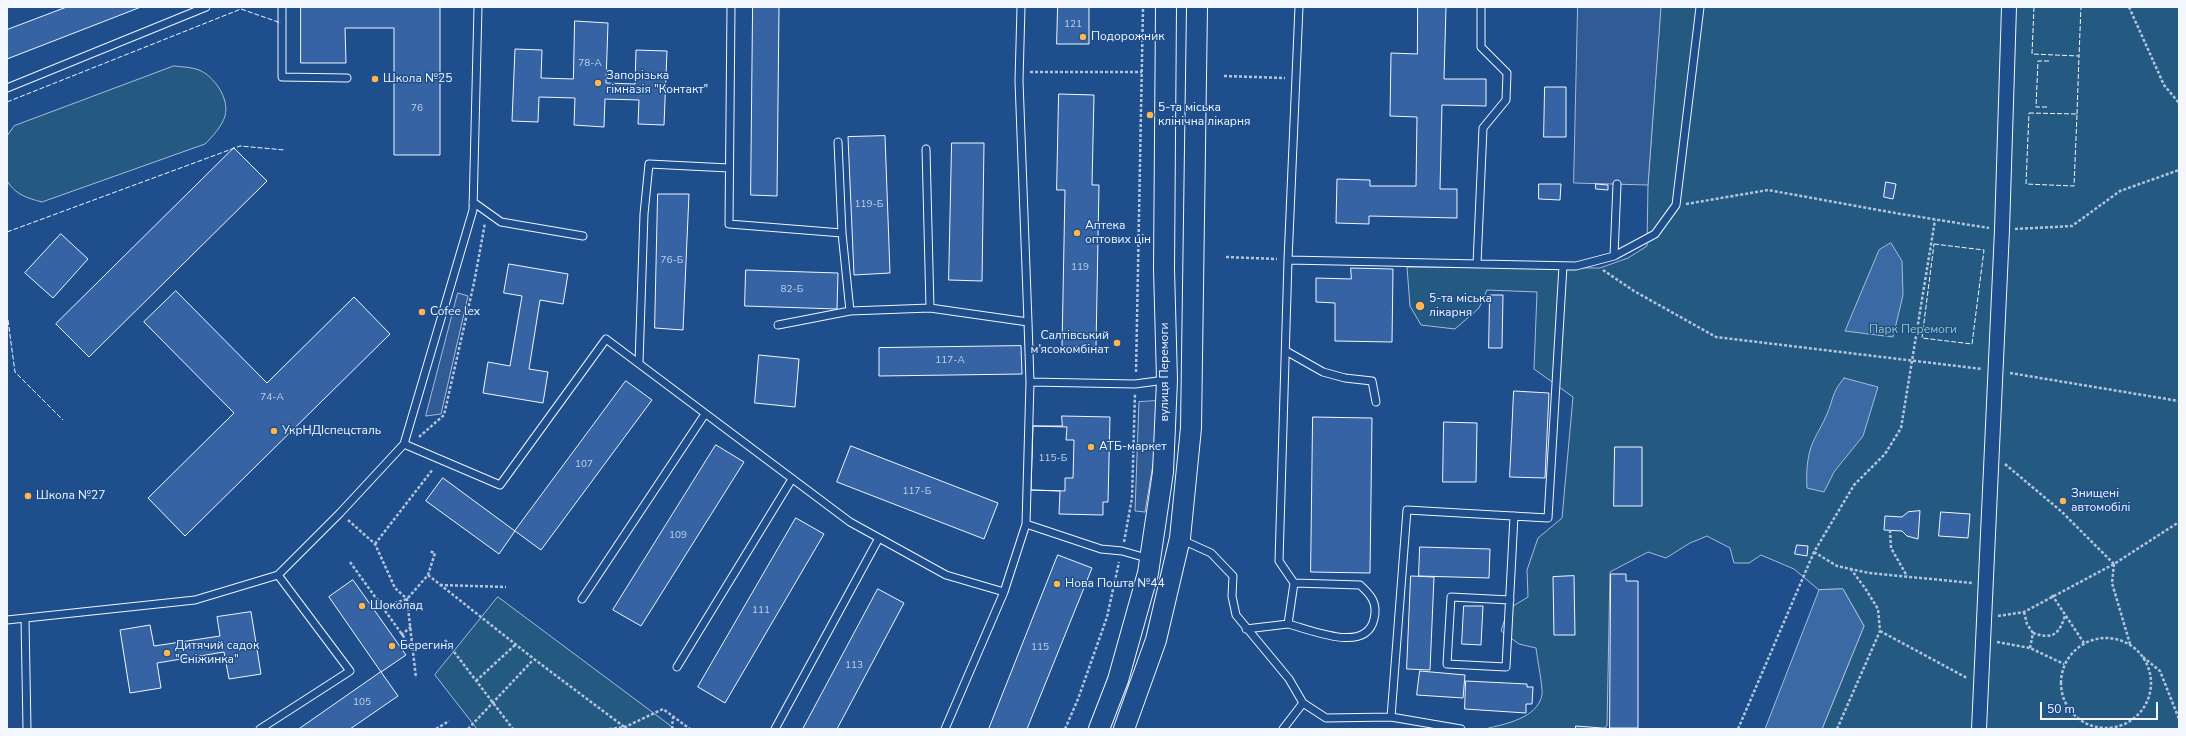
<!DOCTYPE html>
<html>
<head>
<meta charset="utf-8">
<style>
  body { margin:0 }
  #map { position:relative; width:2186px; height:736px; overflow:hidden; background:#1f4e8c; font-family:"Nunito Sans",sans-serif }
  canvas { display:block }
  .frame { position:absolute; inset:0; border:8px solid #f2f6ff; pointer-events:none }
  .scale { position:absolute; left:2040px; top:702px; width:118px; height:18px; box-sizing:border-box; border:2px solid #f2f6ff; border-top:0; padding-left:5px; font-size:12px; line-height:14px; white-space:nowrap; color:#f2f6ff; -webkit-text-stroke:3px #1f4e8c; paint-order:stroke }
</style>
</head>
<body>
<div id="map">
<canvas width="2186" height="736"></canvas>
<div class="frame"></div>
<div class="scale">50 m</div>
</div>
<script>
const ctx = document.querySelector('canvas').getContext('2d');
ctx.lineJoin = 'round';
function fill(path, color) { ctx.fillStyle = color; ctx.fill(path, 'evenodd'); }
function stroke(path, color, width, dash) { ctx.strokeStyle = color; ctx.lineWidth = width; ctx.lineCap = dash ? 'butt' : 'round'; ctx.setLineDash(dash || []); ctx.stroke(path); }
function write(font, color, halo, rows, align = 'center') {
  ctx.font = font + ' "Nunito Sans",sans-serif'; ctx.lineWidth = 3; ctx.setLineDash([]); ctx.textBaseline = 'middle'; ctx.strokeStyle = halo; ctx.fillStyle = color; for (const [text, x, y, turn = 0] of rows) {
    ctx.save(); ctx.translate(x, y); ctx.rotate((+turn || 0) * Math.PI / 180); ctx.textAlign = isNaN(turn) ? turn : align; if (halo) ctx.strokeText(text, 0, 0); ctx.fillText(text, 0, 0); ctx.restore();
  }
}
const green = new Path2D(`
  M1661 7H2179V729H1822L1864 626 1843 589 1819 590 1794 569 1761 555 1749 563H1734L1730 548 1707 536 1690 543 1666 558 1648 552 1610 572 1607 726 1603 729H1485C1504 724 1537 719 1542 695 1543 687 1537 658 1536 648L1519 644 1501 631 1508 609 1528 597 1527 570 1538 538 1562 518 1573 397 1534 369 1537 292 1487 290 1479 308 1455 329 1421 325 1410 306 1407 267 1600 268 1628 258 1647 246 1648 185Z
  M174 66C182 67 192 67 199 70 214 76 230 99 225 116 222 126 213 136 205 144L42 202C27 198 16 195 7 181V136L14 126Z
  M498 597 675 729H477L435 675Z`);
fill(green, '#245a82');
stroke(green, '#a8bbd7', 1);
const parking = new Path2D(`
  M1578 7H1661L1648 185 1574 183Z
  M458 293 468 296 441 414 426 416Z
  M1156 401 1154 458 1145 512 1135 511 1139 402Z`);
fill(parking, '#305b95');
stroke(parking, '#a8bbd7', 1);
const water = new Path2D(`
  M1891 243 1902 261 1903 295 1893 337 1845 331 1879 250Z
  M1844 378 1878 387 1863 436 1834 472 1824 492 1807 488C1806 474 1807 455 1813 442 1817 433 1823 424 1827 414 1834 398 1831 394 1844 378Z
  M1843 589 1864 626 1822 729H1765L1819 590Z`);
fill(water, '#3b69a3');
stroke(water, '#a8bbd7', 1);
const building = new Path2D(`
  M67 7H141L7 59V30Z
  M301 7H440V155H394V28H345L346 63H301Z
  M753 7H779L777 196 751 195Z
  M1058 7H1089V44H1057Z
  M1418 7H1446L1444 79H1486V106L1442 105 1440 189H1457V218L1369 216V224L1336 223 1337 179 1370 180V186H1416L1417 117 1390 116 1391 53 1417 54Z
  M575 21 608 23 606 83 635 84 636 50 667 51 664 125 638 124 639 100 605 99 604 127 574 125 575 98 539 97 538 122 512 121 515 49 542 50 541 78 573 79Z
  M1545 87H1566V137H1544Z
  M1059 94 1094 95 1092 185H1099L1096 347H1062L1065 190H1057Z
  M885 136 890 273 854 275 848 137Z
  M952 143H984L982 281 949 280Z
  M234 148 267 181 89 357 56 324Z
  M1886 182 1896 184 1893 199 1884 197Z
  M1539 184H1561L1560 200 1539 199Z
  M1596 184 1608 185V190L1596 189Z
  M658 194H689L683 330 655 328Z
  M61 234 88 259 53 298 25 273Z
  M509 264 568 274 563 304 540 300 529 369 548 372 543 403 483 393 488 362 510 366 522 296 504 293Z
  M1351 268 1393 269 1392 342 1335 341V303L1316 302V278L1351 279Z
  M746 270 838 273 837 309 745 306Z
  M176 291 267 383 354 297 390 334 185 536 148 498 234 413 144 322Z
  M1490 295H1503L1502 348H1489Z
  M1021 346 1022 374 879 376V348Z
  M759 355 799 359 795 407 755 403Z
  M626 381 652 400 541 550 515 531Z
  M1514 391 1549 393 1545 478 1510 477Z
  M1062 416 1110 417 1108 502H1103V515L1059 514 1060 491 1031 490 1033 426H1062Z
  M1313 417 1372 418 1370 573 1311 572Z
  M1444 422 1477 423 1476 482H1443Z
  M1033 426 1067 427 1066 440H1074L1073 478H1065V491L1031 490Z
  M716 445 744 462 641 626 613 610Z
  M851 446 998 503 984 539 837 482Z
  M1615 447H1642V506H1614Z
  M443 478 515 531 499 554 426 501Z
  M1920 511 1918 539 1907 536 1902 531 1884 530 1885 516 1902 517 1908 512Z
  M1941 512 1970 514 1968 538 1939 536Z
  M796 518 824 534 725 703 698 687Z
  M1797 545 1808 546 1807 556 1795 554Z
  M1420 547 1490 549 1489 578 1419 576Z
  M1058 555 1092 568 1027 729H989Z
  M1611 574H1626V581H1638V728H1610Z
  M1411 576 1434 577 1430 670 1407 669Z
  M1574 576 1575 635H1554L1553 577Z
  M353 580 406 655 381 672 329 597Z
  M878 589 904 603 837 729H803Z
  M1464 606H1483L1481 645 1462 644Z
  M251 612 261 674 229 679 224 652 157 663 161 688 130 693 120 630 150 625 154 646 220 636 217 617Z
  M1420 671 1465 675 1463 698 1417 695Z
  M381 672 398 696 350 729H299Z
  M1466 681 1527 684V687H1533L1532 704H1526V713L1465 709Z
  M1576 726 1615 729H1576Z`);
fill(building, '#3563a3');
stroke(building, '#f2f6ff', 1);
const lane = new Path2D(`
  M282 7V77L347 78
  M731 7 729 224 842 233 850 311 930 308 1028 322 1030 382 1026 524
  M1021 7 1019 81 1028 322
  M7 88 206 7
  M838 142 842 233
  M926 149 930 308
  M473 202 501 222 583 236
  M1614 256 1617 184
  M1288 260 1576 266 1614 256 1655 234 1676 205 1700 7
  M1477 264 1483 128 1506 100 1507 73 1481 47V7
  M778 325 850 311
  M1286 351 1323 372 1345 378 1372 381 1376 402
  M639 363 644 214 649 164 729 168
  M1030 382 1135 384 1165 380
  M404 444 500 485 606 339 850 522 946 575 1004 592 1026 524 1101 549 1122 551 1150 559
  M1180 539 1211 553 1233 576 1232 596 1236 615 1289 679 1303 703 1326 718 1391 717 1407 510 1548 518 1563 266
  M582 599 705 414
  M1510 600 1451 597 1447 664 1506 667 1514 516
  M25 619 27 729
  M7 620 195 600 278 575 340 513 404 444 473 210 478 7
  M1288 624C1312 630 1366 654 1374 619 1378 603 1371 595 1360 585L1294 583
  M1246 629 1288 624 1294 583 1279 561 1288 260 1299 7
  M677 667 792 479
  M1391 717 1461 729
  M260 729 350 671 278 575
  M775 729 879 538
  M945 729 1004 592
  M1283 729 1303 703`);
const street = new Path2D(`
  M1979 729 2002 230 2009 7`);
const secondary = new Path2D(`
  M1099 729 1118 680 1148 573 1163 472 1167 380 1164 269 1166 7
  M1124 729 1156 640 1180 538 1191 428 1197 7`);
stroke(lane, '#f2f6ff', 9);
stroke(street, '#f2f6ff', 16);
stroke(secondary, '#f2f6ff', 22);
stroke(new Path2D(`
  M2129 7 2164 85 2179 103
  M1030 72H1142
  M1224 76 1285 78
  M1686 204 1768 190 1895 213 1989 228
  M2015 229 2072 226 2120 191 2179 170
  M1226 257 1277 259
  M1603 270 1634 291 1716 337 1982 369
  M1136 372 1143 7
  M2010 373 2179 401
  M419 437 444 415 474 283 485 223
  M2005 464 2062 512 2114 564
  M348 520 375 544 395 588 407 599 416 678
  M1890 530 1891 548 1907 576
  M1124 542 1132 498 1135 393
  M375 544 433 469
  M1814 552 1837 566 1869 573 1972 583
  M350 562 414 651
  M2114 564 2112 583 2130 644
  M428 575 534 659 627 729
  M440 585 506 587
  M2052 595 2084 643
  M380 608 407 599 428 575 435 553 429 551
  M2024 612 2027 624 2033 633
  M1998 616 2024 612 2114 564 2179 522
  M1880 631 1967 678
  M401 635 411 627
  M2061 683a45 45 0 1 1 90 0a45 45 0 1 1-90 0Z
  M445 640 513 729
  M1997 642 2030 648 2064 664
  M2030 648 2033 633C2053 640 2059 634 2065 616
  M2143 657 2160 671 2179 719
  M476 681 515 645
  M436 729 449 721
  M468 729 533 660
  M609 729 625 727 663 709 690 729
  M672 729 673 717
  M1065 729 1078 699 1107 617 1119 562
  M1738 729 1814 552 1854 485 1885 454 1901 428 1935 220
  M1837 729 1880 631 1878 609 1865 588 1850 568`), '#b3c4dc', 2.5, [3, 2]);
stroke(lane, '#1f4e8c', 7);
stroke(street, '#1f4e8c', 14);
stroke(secondary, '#1f4e8c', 20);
stroke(new Path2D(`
  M2034 7 2032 54 2079 56 2081 7
  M2049 61H2038L2036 107H2049
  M7 102 241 9 281 23
  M2029 113 2077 114 2074 186 2026 184Z
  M2077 114 2079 56
  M7 232 240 146 285 150
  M1934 244 1984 250 1972 344 1922 338Z
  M7 313 15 372 63 420`), '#f2f6ff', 1, [5, 2]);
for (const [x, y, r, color] of [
  [1083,37,4,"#ffb74d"],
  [375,79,4,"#ffb74d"],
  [598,83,4,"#ffb74d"],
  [1150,115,4,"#ffb74d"],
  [1077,233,4,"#ffb74d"],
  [1420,306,5,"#ffb74d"],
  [422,312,4,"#ffb74d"],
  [1117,343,4,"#ffb74d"],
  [274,431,4,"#ffb74d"],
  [1091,447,4,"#ffb74d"],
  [28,496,4,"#ffb74d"],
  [2063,501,4,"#ffb74d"],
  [1057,584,4,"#ffb74d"],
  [362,606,4,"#ffb74d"],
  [392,646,4,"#ffb74d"],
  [167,653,4,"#ffb74d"]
]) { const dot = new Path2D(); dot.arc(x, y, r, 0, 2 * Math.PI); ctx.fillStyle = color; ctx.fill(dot); stroke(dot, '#1f4e8c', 1.5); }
write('10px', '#c3d1e8', null, [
  ["121",1073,25],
  ["78-А",590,64],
  ["76",417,109],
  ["119-Б",869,205],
  ["76-Б",672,261],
  ["119",1080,268],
  ["82-Б",792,290],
  ["117-А",950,361],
  ["74-А",272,398],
  ["115-Б",1053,459],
  ["107",584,465],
  ["117-Б",917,492],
  ["109",678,536],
  ["111",761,611],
  ["115",1040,648],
  ["113",854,666],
  ["105",362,703]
]);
write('12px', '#f2f6ff', '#1f4e8c', [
  ["Подорожник",1091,37],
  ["Запорізька",606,76],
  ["гімназія \"Контакт\"",606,90],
  ["Школа №25",383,79],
  ["5-та міська",1158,108],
  ["клінічна лікарня",1158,122],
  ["Аптека",1085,226],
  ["оптових цін",1085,240],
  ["5-та міська",1429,299],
  ["лікарня",1429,313],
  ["Cofee lex",430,312],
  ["Салтівський",1109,336,"right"],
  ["м'ясокомбінат",1109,350,"right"],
  ["УкрНДІспецсталь",282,431],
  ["АТБ-маркет",1099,447],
  ["Знищені",2071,494],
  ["автомобілі",2071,508],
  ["Школа №27",36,496],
  ["Нова Пошта №44",1065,584],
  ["Шоколад",370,606],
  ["Дитячий садок",175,646],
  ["\"Сніжинка\"",175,660],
  ["Берегиня",400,646]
], 'left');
write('12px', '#97c8a6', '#1f4e8c', [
  ["Парк Перемоги",1913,330]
]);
write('12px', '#f2f6ff', '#1f4e8c', [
  ["вулиця Перемоги",1165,372,-90]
]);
</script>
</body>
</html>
